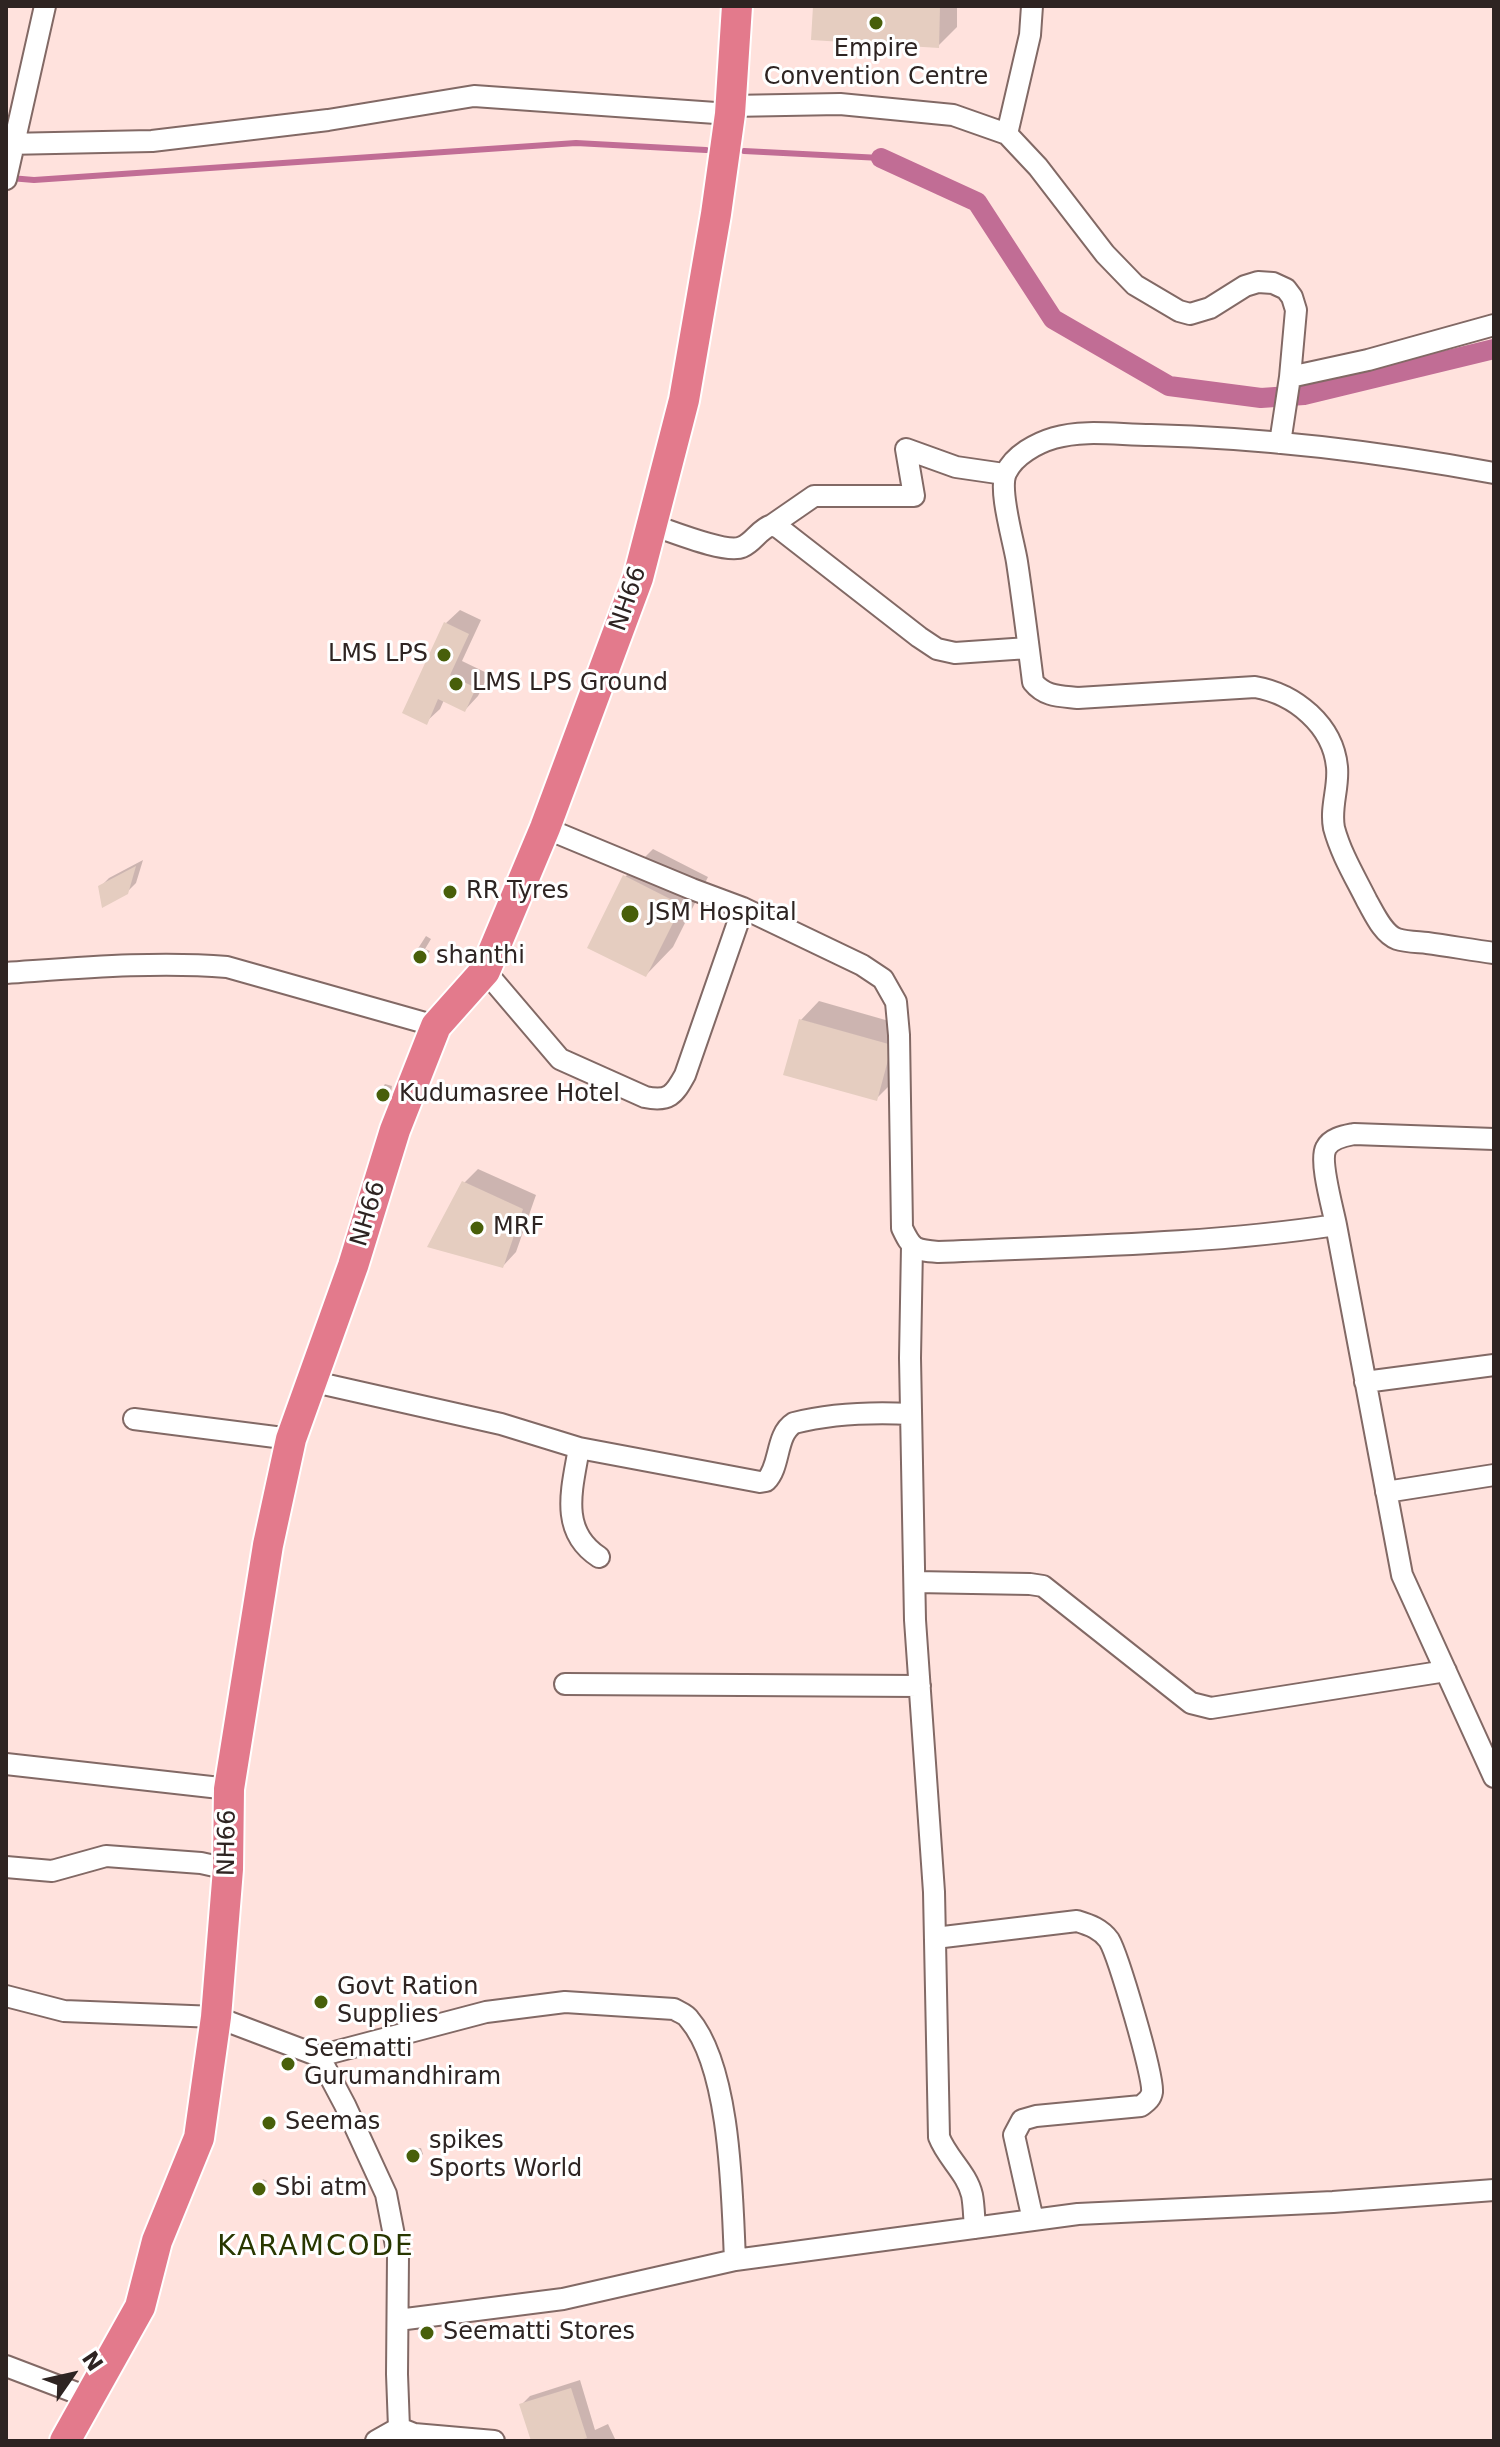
<!DOCTYPE html>
<html>
<head>
<meta charset="utf-8">
<style>
  body { margin:0 }
  #map { position:relative; width:1500px; height:2447px; overflow:hidden; background:#ffe2dd; font-family:"DejaVu Sans",sans-serif }
  canvas { display:block }
  .frame { position:absolute; inset:0; border:8px solid #2e2422; pointer-events:none }
  .north { position:absolute; left:32px; top:2335px; width:80px; height:80px; -webkit-text-stroke:6px #fff; paint-order:stroke; rotate:56deg; font-size:22px; font-weight:700; line-height:32px; text-align:center; color:#2e2422 }
  .north::after { content:''; display:block; margin:auto; width:28px; height:36px; background:#2e2422; clip-path:polygon(50% 0,100% 100%,50% 72%,0 100%) }
</style>
</head>
<body>
<div id="map">
<canvas width="1500" height="2447"></canvas>
<div class="frame"></div>
<div class="north">N</div>
</div>
<script>
const ctx = document.querySelector('canvas').getContext('2d');
ctx.lineJoin = 'round';
function fill(path, color) { ctx.fillStyle = color; ctx.fill(path, 'evenodd'); }
function stroke(path, color, width, dash) { ctx.strokeStyle = color; ctx.lineWidth = width; ctx.lineCap = dash ? 'butt' : 'round'; ctx.setLineDash(dash || []); ctx.stroke(path); }
function write(font, color, halo, rows, align = 'center') {
  ctx.font = font + ' "DejaVu Sans",sans-serif'; ctx.lineWidth = 6; ctx.setLineDash([]); ctx.textBaseline = 'middle'; ctx.strokeStyle = halo; ctx.fillStyle = color; for (const [text, x, y, turn = 0] of rows) {
    ctx.save(); ctx.translate(x, y); ctx.rotate((+turn || 0) * Math.PI / 180); ctx.textAlign = isNaN(turn) ? turn : align; if (halo) ctx.strokeText(text, 0, 0); ctx.fillText(text, 0, 0); ctx.restore();
  }
}
fill(new Path2D(`
  M815 6H957V27L938 46Z
  M460 610 481 620 462 661 489 674 478 696 465 710 444 700 440 709 426 722 446 623Z
  M653 849 708 877 673 947 646 975 625 877Z
  M143 860 136 883 126 893 100 887 109 878Z
  M426 936 431 939 425 949 430 951 423 962 416 958 417 950Z
  M819 1001 910 1027 895 1080 876 1099 801 1020Z
  M385 1084 392 1086 390 1098 386 1102 378 1099 382 1088Z
  M478 1169 536 1195 516 1252 503 1266 464 1183Z
  M413 2148H421L423 2154 419 2158H408L409 2152Z
  M263 2179 267 2181 260 2194 257 2192Z
  M580 2380 595 2430 608 2424 616 2441H533L521 2405 530 2396Z`), '#0003');
stroke(new Path2D(`
  M744 151 881 158
  M10 178 34 180 576 143 706 150`), '#c16d95', 6);
stroke(new Path2D(`
  M881 158 977 202 1053 319 1169 386 1261 398 1304 395 1494 349`), '#c16d95', 20);
fill(new Path2D(`
  M813 6H940L939 48 811 40Z
  M444 622 469 634 450 675 476 688 465 712 438 699 427 725 402 713Z
  M136 866 128 894 102 908 98 886Z
  M623 875 682 905 646 977 587 948Z
  M799 1019 892 1045 877 1101 783 1075Z
  M462 1181 523 1209 503 1268 427 1247Z
  M571 2388 587 2438 576 2441H531L519 2404Z`), '#e5cdc0');
const minor = new Path2D(`
  M730 106 840 104 953 115 1007 134 1038 167 1105 254 1135 285 1179 311 1190 314 1210 308 1245 286 1258 282 1273 283 1286 289 1292 297 1296 310 1290 377 1280 443
  M1007 134 1030 35 1032 6
  M6 144 152 141 328 120 474 96 730 114
  M6 179 45 6
  M1290 377 1368 360 1494 325
  M1494 473C1381 452 1266 438 1151 435 1119 435 1084 429 1054 438 1037 443 1014 455 1006 473 998 490 1014 542 1017 562 1023 602 1028 642 1033 682 1045 697 1060 696 1078 698L1255 687C1295 694 1333 725 1337 767 1339 788 1330 807 1334 828 1341 854 1355 877 1367 901 1374 913 1383 934 1397 939 1406 942 1418 942 1427 943 1449 946 1472 950 1494 953
  M652 525C671 531 726 554 742 547 754 542 759 529 772 525L779 528 919 637 937 649 955 653 1028 648
  M772 525 814 496H914L906 449 956 467 1004 474
  M545 828 692 889 743 908 862 965 883 979 896 1002 899 1035 902 1228C912 1249 914 1250 938 1252 1070 1246 1204 1245 1336 1225 1333 1209 1319 1161 1326 1148 1331 1138 1344 1136 1354 1134L1494 1139
  M485 971 560 1059 645 1097C669 1102 674 1095 685 1075L743 908
  M6 973C79 968 154 961 227 967L436 1026
  M1336 1225 1402 1575 1494 1777
  M912 1246 910 1358 915 1620 934 1892 939 2137C947 2158 967 2173 972 2195 974 2205 974 2218 975 2228
  M310 1381 501 1424 579 1448 760 1482 766 1481C781 1466 775 1435 794 1423 833 1413 871 1412 911 1414
  M1365 1382 1494 1365
  M134 1419 291 1439
  M579 1448C572 1489 559 1531 599 1557
  M1386 1492 1494 1475
  M915 1582 1030 1584 1043 1586 1191 1703 1211 1708 1446 1671
  M565 1684 920 1686
  M6 1764 229 1789
  M6 1867 52 1871 106 1856 201 1863 228 1869
  M935 1938 1077 1921C1090 1925 1101 1929 1109 1940 1118 1955 1154 2076 1152 2092 1151 2099 1146 2102 1141 2106L1036 2116 1022 2120 1014 2135 1033 2220
  M6 1996 64 2011 216 2017 319 2056 345 2105 386 2194 398 2256 397 2374 399 2428 414 2434 494 2441
  M319 2056 486 2012 565 2002 674 2009C679 2012 686 2014 689 2019 731 2068 732 2196 735 2260
  M398 2320 563 2299 735 2260 1078 2214 1333 2202 1494 2190
  M6 2366 90 2398
  M376 2441 399 2428`);
const highway = new Path2D(`
  M65 2441 140 2307 157 2241 199 2138 216 2017 228 1869 229 1789 268 1545 291 1439 353 1266 395 1130 436 1026 485 971 545 828 638 578 684 400 716 214 730 114 737 6`);
stroke(minor, '#826965', 24);
stroke(highway, '#fff', 34);
stroke(minor, '#fff', 20);
stroke(highway, '#e37a8c', 30);
for (const [x, y, r, color] of [
  [876,23,8,"#485f0a"],
  [444,655,8,"#485f0a"],
  [456,684,8,"#485f0a"],
  [450,892,8,"#485f0a"],
  [630,914,10,"#485f0a"],
  [420,957,8,"#485f0a"],
  [383,1095,8,"#485f0a"],
  [477,1228,8,"#485f0a"],
  [321,2002,8,"#485f0a"],
  [288,2064,8,"#485f0a"],
  [269,2123,8,"#485f0a"],
  [413,2156,8,"#485f0a"],
  [259,2189,8,"#485f0a"],
  [427,2333,8,"#485f0a"]
]) { const dot = new Path2D(); dot.arc(x, y, r, 0, 2 * Math.PI); ctx.fillStyle = color; ctx.fill(dot); stroke(dot, '#fff', 3); }
write('24px', '#2e2422', '#fff', [
  ["Empire",876,50,"center"],
  ["Convention Centre",876,78,"center"],
  ["LMS LPS",428,655,"right"],
  ["LMS LPS Ground",472,684],
  ["RR Tyres",466,892],
  ["JSM Hospital",648,914],
  ["shanthi",436,957],
  ["Kudumasree Hotel",399,1095],
  ["MRF",493,1228],
  ["Govt Ration",337,1988],
  ["Supplies",337,2016],
  ["Seematti",304,2050],
  ["Gurumandhiram",304,2078],
  ["Seemas",285,2123],
  ["spikes",429,2142],
  ["Sports World",429,2170],
  ["Sbi atm",275,2189],
  ["Seematti Stores",443,2333]
], 'left');
write('24px', '#2e2422', '#fff', [
  ["NH66",629,599,-71],
  ["NH66",369,1214,-73],
  ["NH66",228,1843,-89]
]);
ctx.letterSpacing = '2px';
write('28px', '#283700', '#fff', [
  ["KARAMCODE",316,2248]
]);
ctx.letterSpacing = '0px';
</script>
</body>
</html>
